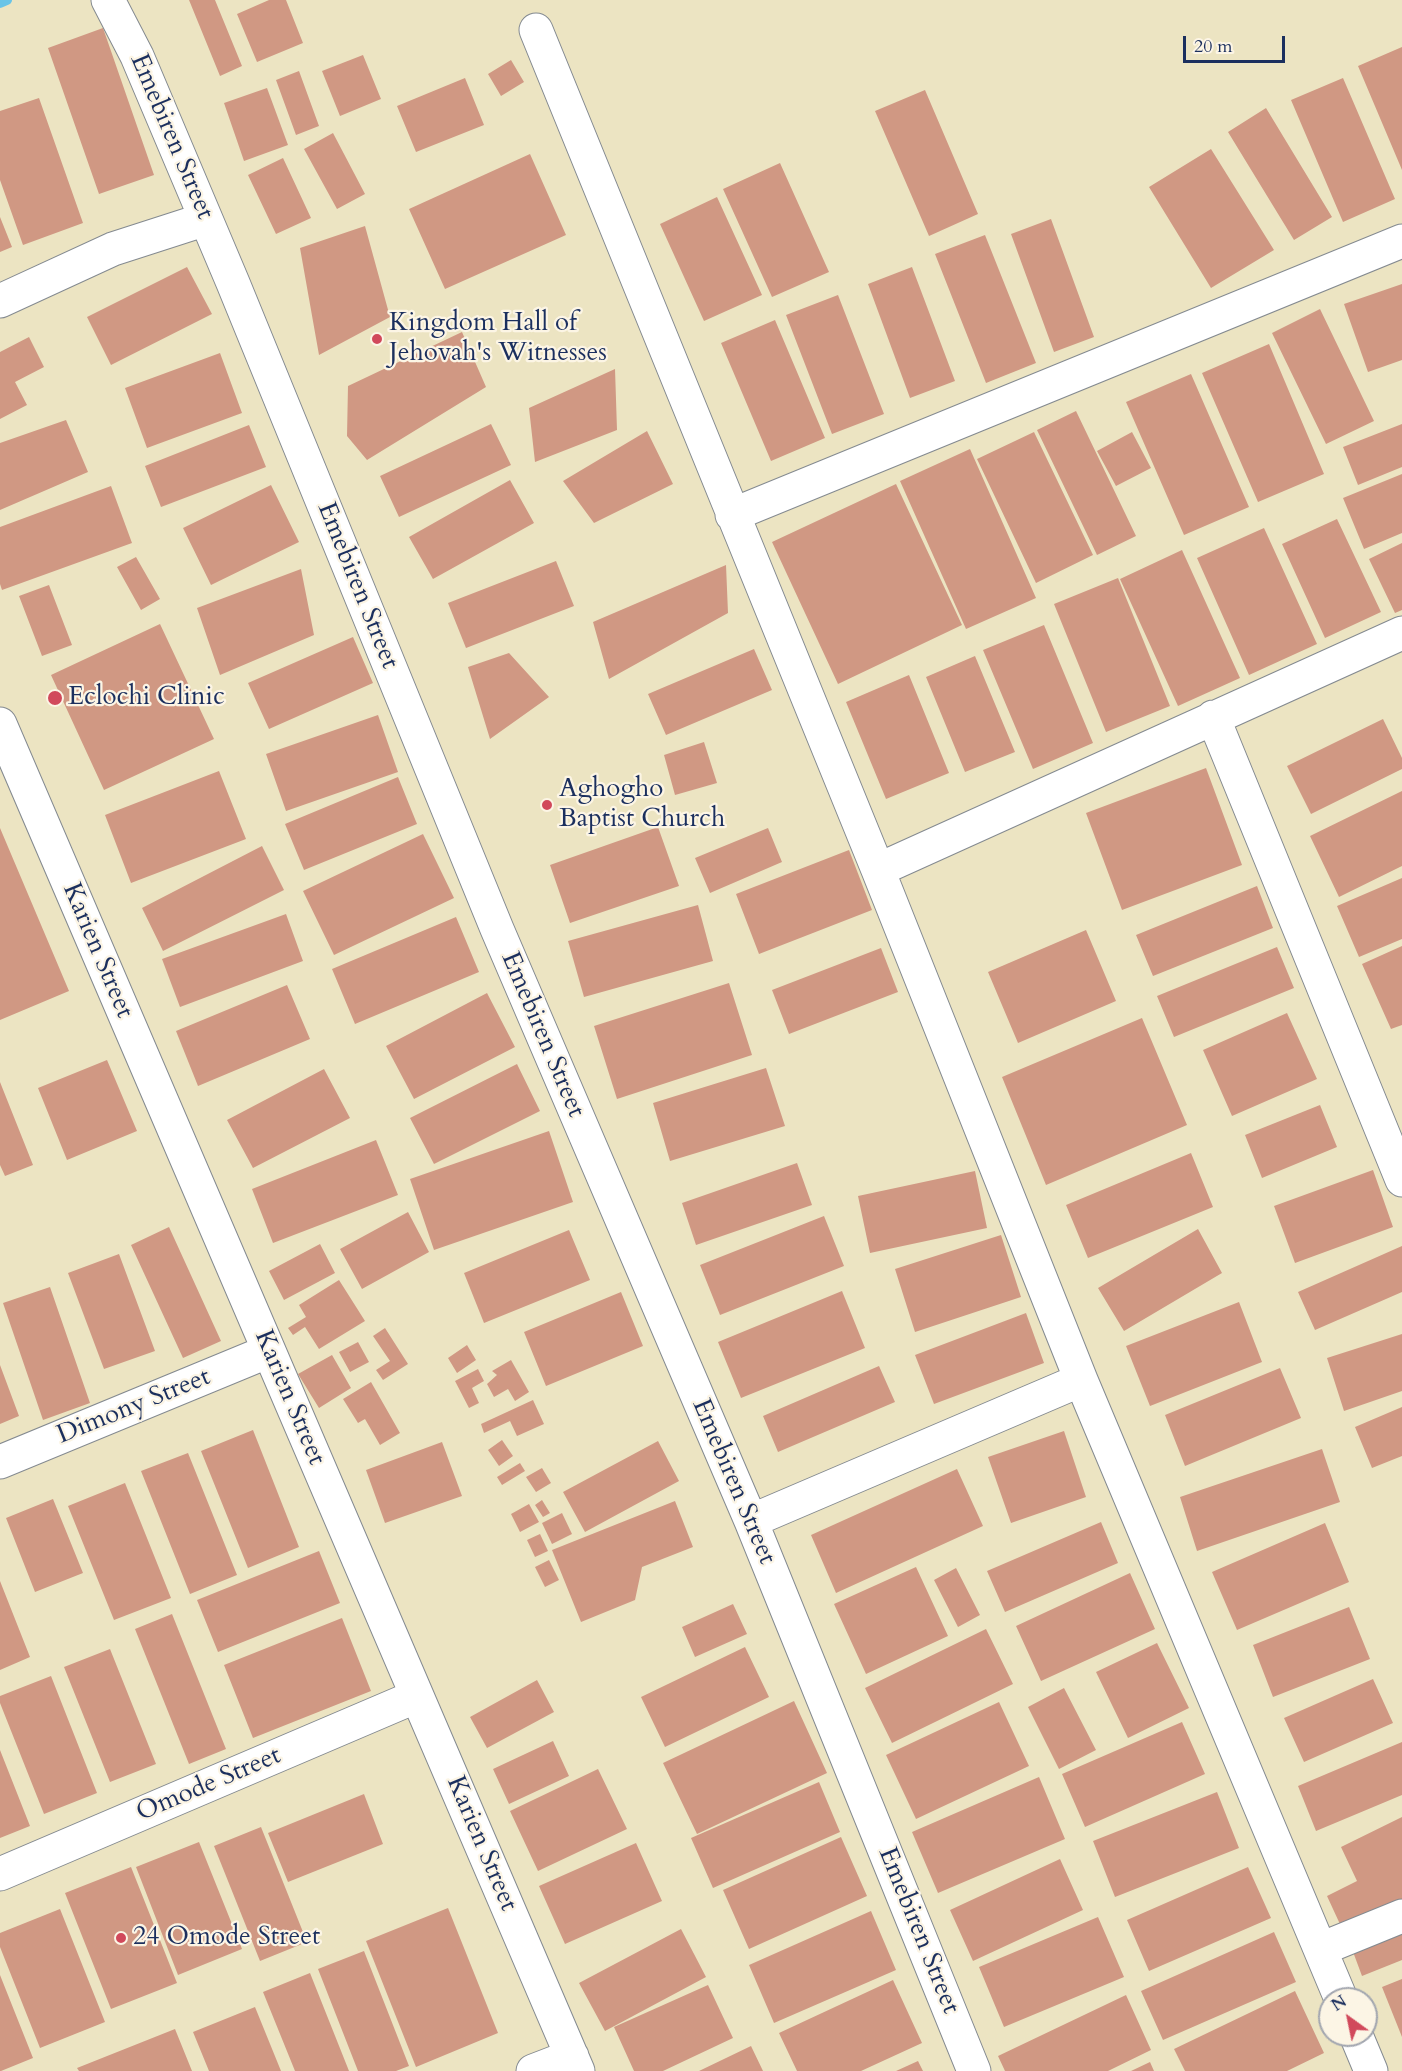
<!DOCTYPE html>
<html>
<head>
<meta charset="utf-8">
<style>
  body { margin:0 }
  #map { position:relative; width:1402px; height:2071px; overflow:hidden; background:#ece4c2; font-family:Cardo,serif }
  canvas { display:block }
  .north { position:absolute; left:1318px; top:1987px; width:60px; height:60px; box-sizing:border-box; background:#fcf5e5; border:2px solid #a2a6af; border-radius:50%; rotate:327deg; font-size:16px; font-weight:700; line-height:24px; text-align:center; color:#1b2f5e }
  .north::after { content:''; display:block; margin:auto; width:21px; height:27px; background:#d1495b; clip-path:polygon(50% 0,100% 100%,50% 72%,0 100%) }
  .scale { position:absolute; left:1183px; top:36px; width:102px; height:27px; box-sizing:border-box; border:3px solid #1b2f5e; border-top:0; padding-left:8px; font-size:18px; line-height:21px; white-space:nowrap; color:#1b2f5e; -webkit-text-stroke:4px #fcf5e5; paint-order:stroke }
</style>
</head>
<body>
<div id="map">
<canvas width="1402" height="2071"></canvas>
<div class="north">N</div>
<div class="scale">20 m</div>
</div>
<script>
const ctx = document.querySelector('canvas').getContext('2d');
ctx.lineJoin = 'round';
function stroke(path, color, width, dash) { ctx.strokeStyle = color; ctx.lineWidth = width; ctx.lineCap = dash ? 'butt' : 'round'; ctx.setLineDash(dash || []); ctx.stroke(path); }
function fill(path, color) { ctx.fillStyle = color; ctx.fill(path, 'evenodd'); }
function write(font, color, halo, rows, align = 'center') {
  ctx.font = font + ' Cardo,serif'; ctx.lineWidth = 4.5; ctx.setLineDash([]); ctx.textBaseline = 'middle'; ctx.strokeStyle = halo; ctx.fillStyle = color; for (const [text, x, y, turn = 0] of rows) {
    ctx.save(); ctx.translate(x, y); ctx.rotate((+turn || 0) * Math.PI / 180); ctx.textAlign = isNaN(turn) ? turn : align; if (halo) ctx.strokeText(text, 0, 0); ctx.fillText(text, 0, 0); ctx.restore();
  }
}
stroke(new Path2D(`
  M0 3 7 0`), '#69c4e7', 10);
fill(new Path2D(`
  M189 0H215L242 66 220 76Z
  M269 0H286L303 43 257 62 237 14Z
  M103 28 154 175 99 194 48 48Z
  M1402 47V170L1358 66Z
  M363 55 381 99 340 116 322 71Z
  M511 60 524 82 501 96 488 74Z
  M299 71 319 126 296 135 276 80Z
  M465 78 484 125 416 152 397 106Z
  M1343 78 1395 199 1343 222 1291 100Z
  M267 88 288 145 244 161 224 103Z
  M925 90 978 214 929 236 875 111Z
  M39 98 83 223 23 245 0 180V111Z
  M1266 108 1332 217 1294 240 1228 132Z
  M333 133 365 194 337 209 304 149Z
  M1211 149 1274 250 1211 288 1149 187Z
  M530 154 566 235 445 289 409 209Z
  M283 158 311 218 276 234 248 175Z
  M780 163 829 272 772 297 723 189Z
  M717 197 762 295 704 321 660 224Z
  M0 217 12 247 0 252Z
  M1051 219 1094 337 1054 352 1011 234Z
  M365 226 390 317 319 355 300 248Z
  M985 235 1036 363 986 383 935 254Z
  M187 267 212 314 111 365 87 317Z
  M912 267 955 381 910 398 868 284Z
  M1402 284V360L1368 372 1344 304Z
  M838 295 884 414 832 434 786 315Z
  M1320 309 1374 421 1326 444 1272 333Z
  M775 320 825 438 771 461 721 343Z
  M462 332 486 387 367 460 347 436 348 386Z
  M29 337 44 367 15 382 27 405 0 419V352Z
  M1269 344 1324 474 1258 502 1202 373Z
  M220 353 242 413 147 448 125 388Z
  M615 369 617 430 535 462 529 408Z
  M1191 374 1249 507 1184 535 1126 402Z
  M1076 411 1136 536 1097 555 1037 430Z
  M66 420 88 472 0 510V443Z
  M491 424 511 465 399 517 380 476Z
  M1402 424V467L1358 485 1343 447Z
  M249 425 266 467 161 507 145 466Z
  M647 431 673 484 594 523 563 481Z
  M1034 432 1093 555 1036 583 977 459Z
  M1132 432 1151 468 1116 486 1097 451Z
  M970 449 1036 598 966 629 900 481Z
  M1402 474V533L1364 549 1343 498Z
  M510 480 534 523 433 579 409 537Z
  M896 484 962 625 838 684 772 542Z
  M271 485 299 542 211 585 183 528Z
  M111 486 132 543 2 590 0 584V527Z
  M1337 519 1381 612 1325 638 1282 544Z
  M1264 528 1317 644 1249 675 1197 558Z
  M1402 543V610L1395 613 1369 559Z
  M1182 550 1240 678 1178 706 1120 579Z
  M136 557 160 599 141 610 117 567Z
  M556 561 574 606 466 648 448 603Z
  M726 565 728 613 609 679 593 622Z
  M301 569 314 635 220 675 197 608Z
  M1118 578 1170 706 1106 732 1054 604Z
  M49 585 72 645 42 656 19 596Z
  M160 624 214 739 104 790 51 675Z
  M1044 625 1093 743 1033 769 983 650Z
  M353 637 373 683 269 729 248 683Z
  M754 649 772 690 666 735 648 694Z
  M509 653 549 697 490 739 468 667Z
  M975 656 1015 752 965 772 926 677Z
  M909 675 949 773 886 799 846 702Z
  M378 715 398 772 286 811 266 754Z
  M1383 719 1402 758V769L1311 814 1287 766Z
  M704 742 717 783 675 795 664 755Z
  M1206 768 1242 865 1122 910 1086 813Z
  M219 771 246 839 131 883 105 815Z
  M398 777 417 824 304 870 285 824Z
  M1402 791V866L1339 897 1310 836Z
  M658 827 679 886 570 923 550 865Z
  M0 828 69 991 0 1020Z
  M768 828 782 862 710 893 695 858Z
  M423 834 454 898 334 955 303 891Z
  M262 846 284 890 163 951 142 908Z
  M849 850 872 910 759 954 736 894Z
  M1402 878V939L1359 957 1337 906Z
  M1257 886 1273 928 1153 976 1136 935Z
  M698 905 713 961 584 997 568 941Z
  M286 914 303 961 180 1007 162 959Z
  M456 917 479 972 355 1024 332 969Z
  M1086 930 1116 1001 1018 1043 988 972Z
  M1402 946V1025L1391 1029 1362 964Z
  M1277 947 1294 988 1174 1037 1157 996Z
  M881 948 898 992 789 1034 772 990Z
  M729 983 752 1055 617 1099 594 1026Z
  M287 985 310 1039 198 1086 176 1031Z
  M487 993 515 1047 414 1099 386 1046Z
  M1287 1013 1317 1079 1232 1116 1203 1050Z
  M1142 1018 1187 1125 1046 1185 1002 1077Z
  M107 1060 137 1131 67 1160 38 1088Z
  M517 1064 540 1111 434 1164 410 1118Z
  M766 1068 785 1126 670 1161 653 1103Z
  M324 1069 350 1118 253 1168 227 1120Z
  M0 1082 33 1165 5 1176 0 1165Z
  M1320 1105 1337 1147 1262 1178 1245 1135Z
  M549 1131 573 1202 434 1250 410 1179Z
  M376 1140 398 1195 273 1243 252 1189Z
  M1191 1153 1213 1207 1088 1258 1066 1205Z
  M797 1163 812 1205 696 1245 682 1203Z
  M1373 1170 1393 1227 1295 1263 1274 1206Z
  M975 1171 987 1228 870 1253 858 1196Z
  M408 1212 429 1252 362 1289 340 1249Z
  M824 1216 844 1266 720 1315 700 1265Z
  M169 1227 221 1341 183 1358 131 1245Z
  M1198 1229 1222 1273 1124 1331 1098 1288Z
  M569 1230 590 1280 484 1323 464 1273Z
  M1001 1235 1021 1297 915 1332 895 1269Z
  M320 1244 335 1273 284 1300 269 1271Z
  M1402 1246V1292L1315 1330 1298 1292Z
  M119 1254 155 1351 104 1369 68 1273Z
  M339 1280 365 1321 319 1349 305 1327 293 1335 288 1328 306 1317 299 1305Z
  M50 1287 90 1403 43 1420 3 1303Z
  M842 1291 865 1348 741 1398 718 1342Z
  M621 1292 643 1346 546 1386 524 1332Z
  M1239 1302 1262 1362 1150 1406 1126 1346Z
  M1026 1313 1044 1363 934 1404 915 1355Z
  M385 1328 408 1364 383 1380 376 1370 390 1361 373 1336Z
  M1402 1334V1391L1344 1411 1327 1358Z
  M358 1342 369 1362 350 1372 339 1352Z
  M467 1345 476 1360 457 1373 448 1358Z
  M332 1355 351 1388 319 1408 298 1374Z
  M511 1360 529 1392 515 1401 508 1389 494 1397 487 1384 497 1375 492 1371Z
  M0 1365 19 1416 0 1424Z
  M879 1366 895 1402 778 1452 763 1416Z
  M1280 1368 1301 1418 1185 1466 1165 1415Z
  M478 1369 484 1381 472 1388 479 1403 469 1408 455 1381Z
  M371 1382 400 1433 380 1445 365 1419 358 1423 343 1399Z
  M533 1400 544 1424 517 1436 510 1421 484 1433 481 1424Z
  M1402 1407V1456L1372 1468 1355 1427Z
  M253 1430 299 1547 248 1568 201 1451Z
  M1064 1431 1086 1497 1011 1523 988 1457Z
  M502 1440 513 1456 499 1466 488 1450Z
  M658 1441 679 1481 585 1532 563 1492Z
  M442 1442 462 1496 385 1523 366 1470Z
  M1322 1449 1340 1502 1197 1551 1180 1497Z
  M188 1453 237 1575 190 1594 141 1471Z
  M520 1463 525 1471 502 1485 497 1477Z
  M542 1468 551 1483 536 1492 526 1477Z
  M957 1469 983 1526 836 1593 811 1535Z
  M125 1483 171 1598 114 1620 68 1506Z
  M53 1499 83 1573 35 1592 6 1518Z
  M542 1500 550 1513 543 1517 535 1505Z
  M675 1501 693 1547 642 1567 635 1600 581 1622 552 1550Z
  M529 1504 539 1522 520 1532 511 1514Z
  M562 1513 572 1534 552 1544 542 1523Z
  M1101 1522 1118 1563 1005 1612 987 1571Z
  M1325 1523 1349 1582 1237 1630 1212 1572Z
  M540 1534 548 1551 535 1557 527 1540Z
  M319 1551 340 1603 218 1652 197 1600Z
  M549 1560 559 1580 545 1587 535 1567Z
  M916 1567 948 1636 866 1674 834 1604Z
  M956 1568 980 1615 958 1627 934 1580Z
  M1130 1573 1155 1629 1041 1681 1016 1626Z
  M0 1581 30 1657 0 1670Z
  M733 1604 747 1634 695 1657 682 1627Z
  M1349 1607 1370 1659 1273 1697 1253 1645Z
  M172 1614 226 1749 189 1764 135 1629Z
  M342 1618 371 1691 253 1738 224 1665Z
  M986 1629 1013 1684 892 1743 865 1688Z
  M1157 1643 1189 1708 1128 1738 1096 1672Z
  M745 1647 769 1697 665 1747 641 1697Z
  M110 1649 156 1764 110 1782 64 1667Z
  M51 1676 97 1793 44 1814 0 1703V1696Z
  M1373 1679 1393 1723 1304 1762 1284 1718Z
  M537 1680 554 1712 487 1748 470 1717Z
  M1064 1688 1096 1750 1059 1769 1028 1707Z
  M794 1701 827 1773 697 1834 663 1763Z
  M999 1702 1029 1766 916 1819 886 1755Z
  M1182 1722 1205 1774 1085 1827 1062 1774Z
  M553 1741 569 1776 509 1804 493 1769Z
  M1402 1742V1795L1316 1831 1298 1786Z
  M0 1750 30 1826 0 1838Z
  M598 1769 627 1829 538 1871 510 1811Z
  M1039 1777 1065 1839 938 1893 912 1832Z
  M819 1782 840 1832 713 1888 691 1838Z
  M1217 1792 1239 1848 1115 1897 1093 1841Z
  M364 1794 383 1844 288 1882 268 1833Z
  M1402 1817V1907L1345 1935 1327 1896 1357 1881 1341 1847Z
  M261 1827 307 1942 260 1961 214 1846Z
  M841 1837 867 1896 749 1949 723 1890Z
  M199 1842 242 1949 178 1975 136 1867Z
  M636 1843 662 1901 565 1944 539 1886Z
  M1060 1859 1083 1910 973 1961 950 1910Z
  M131 1867 177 1983 111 2009 65 1893Z
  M1248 1867 1271 1918 1149 1971 1127 1920Z
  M448 1908 498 2033 416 2067 366 1941Z
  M60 1909 105 2022 40 2048 0 1947V1933Z
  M871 1911 896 1970 774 2023 749 1965Z
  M1098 1917 1124 1977 1004 2027 979 1967Z
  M1402 1920V1960L1362 1976 1349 1941Z
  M681 1929 706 1977 605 2031 579 1983Z
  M1274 1932 1296 1982 1163 2040 1141 1991Z
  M364 1951 409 2066 396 2071H358L318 1969Z
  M310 1973 349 2071H295L263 1992Z
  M0 1975 33 2058 1 2071H0Z
  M1402 1979V2037L1382 1987Z
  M893 1980 922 2043 861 2071H797L779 2033Z
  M708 1985 733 2038 663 2071H634L614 2027Z
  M1295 1991 1324 2053 1287 2071H1185L1174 2049Z
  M1126 1995 1151 2050 1108 2071H1005L998 2056Z
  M255 2007 281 2071H209L193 2032Z
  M175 2029 192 2071H79L77 2068Z
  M751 2046 763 2071H699Z
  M918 2061 923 2071H896Z
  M1150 2062 1154 2071H1131Z`), '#d09883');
const street = new Path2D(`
  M108 0 137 56 233 283 497 929 751 1521 974 2071
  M536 30 878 870 1081 1380 1341 1999
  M0 301 113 249 206 219
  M732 515 1402 241
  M1213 717 1402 1180
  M0 724 578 2071
  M878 870 1402 633
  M0 1462 269 1351
  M751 1521 1081 1380
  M0 1874 417 1696
  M1321 1949 1402 1916
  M1356 2035 1371 2071
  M533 2071 572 2056`);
stroke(street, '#848a90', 35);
stroke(street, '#fff', 33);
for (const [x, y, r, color] of [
  [377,339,6,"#d1495b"],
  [55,698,8,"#d1495b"],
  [547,805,6,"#d1495b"],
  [121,1938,6,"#d1495b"]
]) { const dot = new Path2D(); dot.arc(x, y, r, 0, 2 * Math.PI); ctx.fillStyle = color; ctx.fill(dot); stroke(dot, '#fcf5e5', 2); }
write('26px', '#1b2f5e', '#fcf5e5', [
  ["Emebiren Street",171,137,67],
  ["Emebiren Street",357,586,68],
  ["Karien Street",97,951,67],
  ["Emebiren Street",542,1035,67],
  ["Karien Street",289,1398,67],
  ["Dimony Street",134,1407,-22],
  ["Emebiren Street",733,1482,67],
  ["Omode Street",209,1785,-23],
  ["Karien Street",481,1844,67],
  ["Emebiren Street",918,1931,68]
]);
write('26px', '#1b2f5e', '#fcf5e5', [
  ["Kingdom Hall of",389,324],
  ["Jehovah's Witnesses",389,354],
  ["Eclochi Clinic",68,698],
  ["Aghogho",559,790],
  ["Baptist Church",559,820],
  ["24 Omode Street",133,1938]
], 'left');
</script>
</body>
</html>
